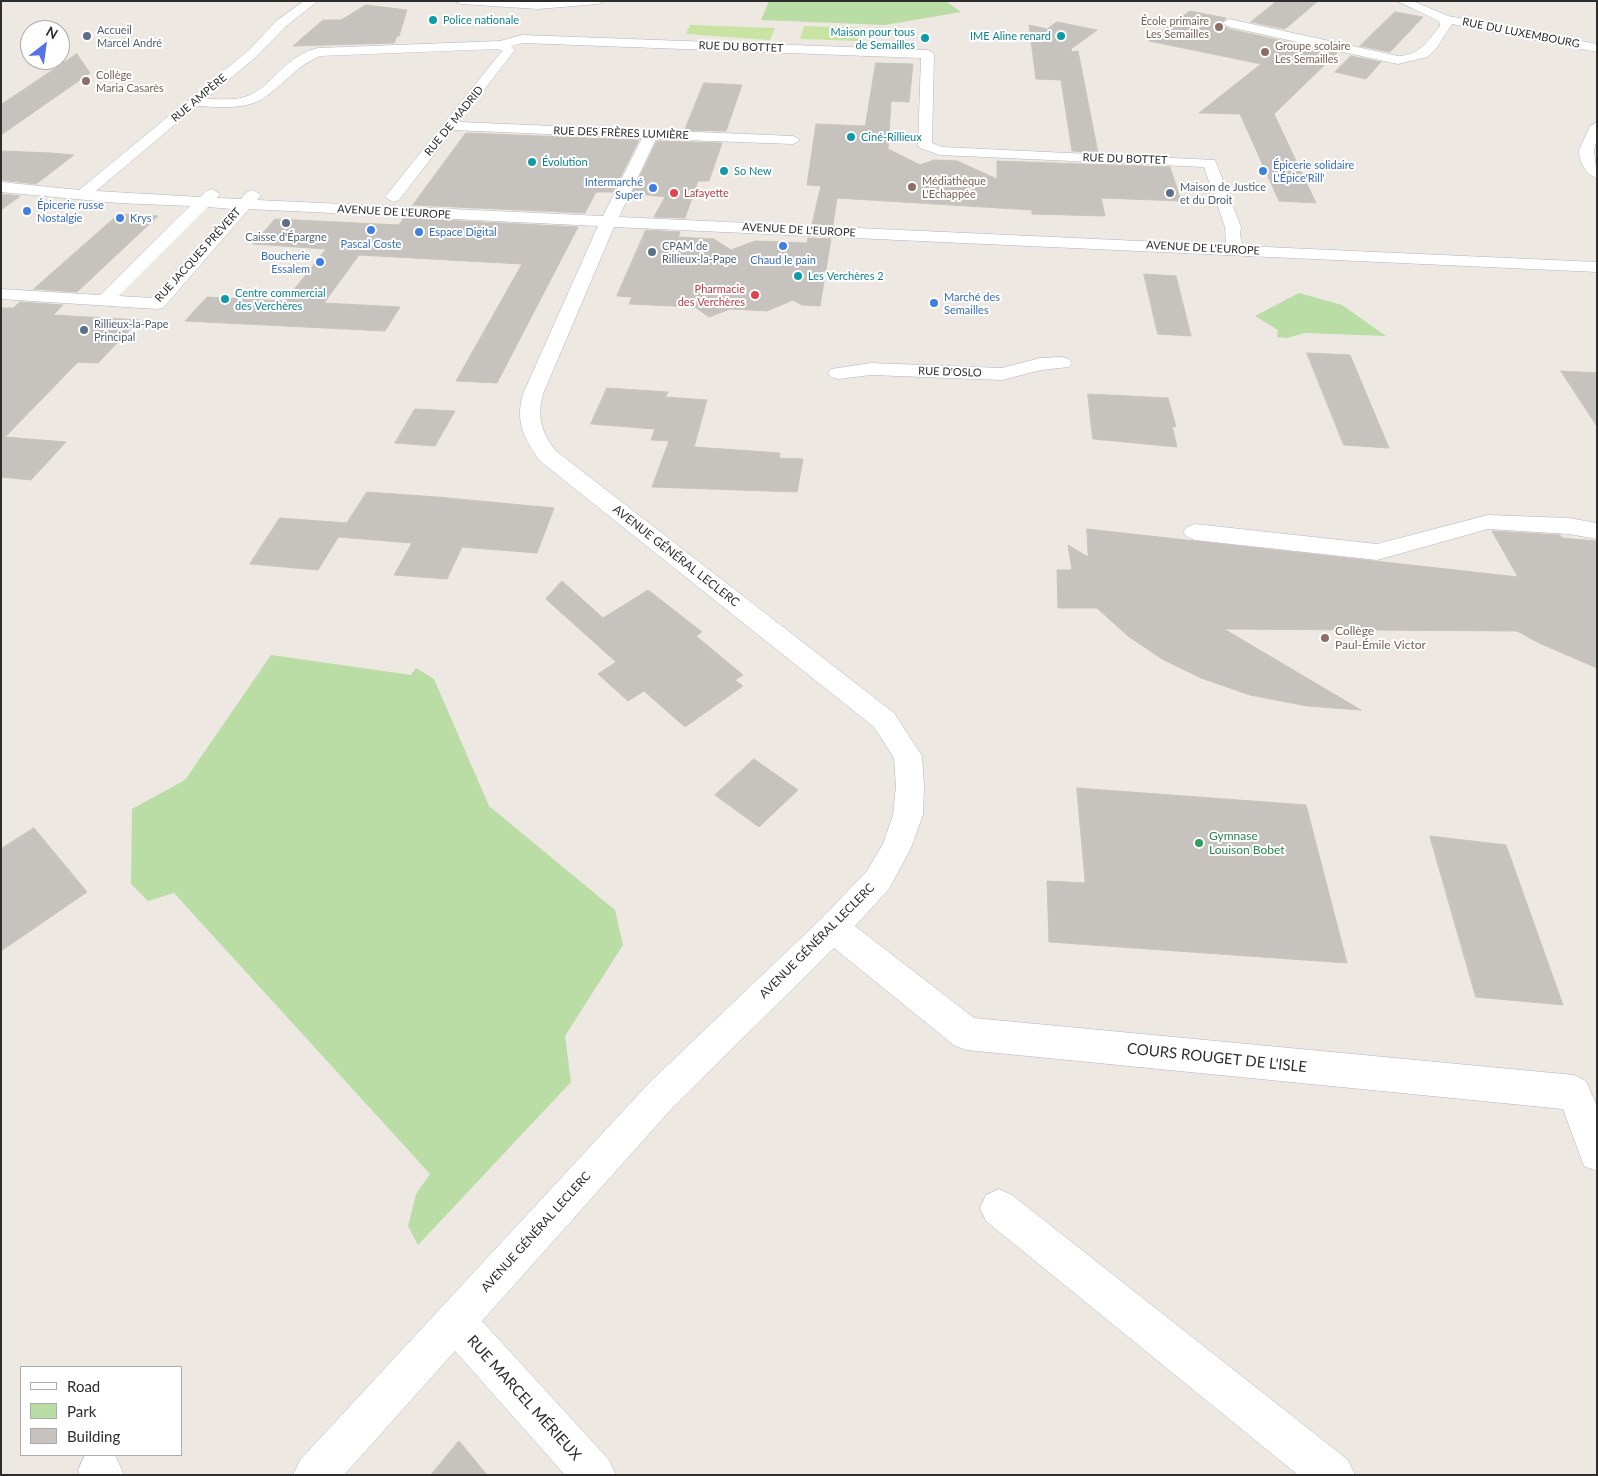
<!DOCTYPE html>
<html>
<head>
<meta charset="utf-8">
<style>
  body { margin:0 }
  #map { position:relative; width:1598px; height:1476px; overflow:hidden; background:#ede8e2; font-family:Lato,sans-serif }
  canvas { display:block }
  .frame { position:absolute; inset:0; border:2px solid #2d2d2d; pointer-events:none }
  .legend { position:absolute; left:20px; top:1366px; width:162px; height:90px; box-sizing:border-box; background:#fff; border:1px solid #ababab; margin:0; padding:6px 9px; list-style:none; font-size:15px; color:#2d2d2d }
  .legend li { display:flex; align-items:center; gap:10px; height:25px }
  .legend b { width:25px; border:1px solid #ababab }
  .north { position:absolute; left:20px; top:20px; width:50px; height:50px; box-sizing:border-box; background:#fff; border:1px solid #ababab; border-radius:50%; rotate:30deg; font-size:14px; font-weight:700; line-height:20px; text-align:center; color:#2d2d2d }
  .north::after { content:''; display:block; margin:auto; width:18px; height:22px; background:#5572e7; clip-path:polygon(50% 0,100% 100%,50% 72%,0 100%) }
</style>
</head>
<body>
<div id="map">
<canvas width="1598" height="1476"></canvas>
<div class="frame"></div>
<ul class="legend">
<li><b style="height:6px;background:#fff"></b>Road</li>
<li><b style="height:14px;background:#b9dda5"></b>Park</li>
<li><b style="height:14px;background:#c6c2bd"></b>Building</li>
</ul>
<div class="north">N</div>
</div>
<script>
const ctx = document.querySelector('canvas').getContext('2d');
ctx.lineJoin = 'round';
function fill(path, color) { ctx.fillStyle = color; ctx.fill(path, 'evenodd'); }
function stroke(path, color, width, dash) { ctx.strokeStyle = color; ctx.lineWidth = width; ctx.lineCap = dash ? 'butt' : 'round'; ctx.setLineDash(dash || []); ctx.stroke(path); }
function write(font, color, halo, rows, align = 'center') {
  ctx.font = font + ' Lato,sans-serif'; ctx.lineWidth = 4; ctx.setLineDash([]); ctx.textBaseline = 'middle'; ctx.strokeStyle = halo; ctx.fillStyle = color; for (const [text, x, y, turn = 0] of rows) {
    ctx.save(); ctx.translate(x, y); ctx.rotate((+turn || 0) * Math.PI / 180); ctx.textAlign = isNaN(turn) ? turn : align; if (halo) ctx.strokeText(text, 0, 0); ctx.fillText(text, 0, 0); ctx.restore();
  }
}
fill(new Path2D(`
  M769 1 947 2 961 12 885 25 761 20Z
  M1299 293 1342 305 1386 336 1305 333 1287 338 1277 337 1278 330 1255 316Z
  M271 655 411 675 416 668 434 679 489 806 615 910 623 945 565 1036 571 1082 418 1245 408 1226 416 1194 430 1174 174 893 148 901 131 884 132 809 185 780Z`), '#b9dda5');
fill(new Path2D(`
  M690 25 775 28 770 40 686 34Z
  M804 26 863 28 860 41 800 39Z`), '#c8e3a2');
const building = new Path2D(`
  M1277 1H1318L1285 29 1251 22Z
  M366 5 407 10 399 36H397L394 43 293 46 323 20H341Z
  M1190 11 1226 18 1221 24 1229 29 1337 53 1274 114 1316 203 1279 201 1240 114 1199 113 1261 64 1149 41Z
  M1395 12 1423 17 1390 52 1360 46Z
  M1057 22 1097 30 1071 49 1072 52 1078 51 1098 153 1072 151 1061 80 1036 79 1029 25 1047 29Z
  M77 54 90 73 1 135V105Z
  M1351 56 1381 62 1366 79 1335 72Z
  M876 63 913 64 909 102 891 101 888 149 920 165 934 160 957 161 997 179V161L1170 167 1181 201 1101 198 1105 216 1032 214V210L837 198 833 225 812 224 821 186 807 185 816 124 865 126Z
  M704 83 742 85 726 131 685 130Z
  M466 133 639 140 613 192H596L585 213 413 205Z
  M657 141 722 143 709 181H698L685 218 654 217 665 197 632 193Z
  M1 151 51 153 74 155 36 184 1 180Z
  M1 194 20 196 1 210Z
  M119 214 158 216 77 292 34 289Z
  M404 218 578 227 497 383 456 381 522 264 359 255 324 303 400 307 385 331 185 321 207 297 285 301 326 249 253 244 275 219 399 225Z
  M646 230 680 232 678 237 714 239 731 250 755 241 807 243 808 238 831 239 820 306 802 305 793 300 767 311 730 309 709 317 695 307 629 304 632 297 617 296Z
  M1144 274 1176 276 1191 336 1158 334Z
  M20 302 63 305 53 315 139 320 98 363 78 362 5 437 66 442 31 480 1 477V308H13Z
  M1307 353 1350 355 1389 448 1344 445Z
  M1561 371 1597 373V426Z
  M607 388 668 392 665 397 707 400 694 447 780 453 779 458 803 459 797 492 652 487 669 441 651 440 655 429 591 424Z
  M1088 394 1168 398 1176 427 1172 426 1177 447 1093 439Z
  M415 409 455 411 435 446 395 443Z
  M367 492 437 497 554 508 537 553 462 547 447 579 394 575 412 543 338 537Z
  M280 518 347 523 318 570 250 564Z
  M1087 529 1518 577 1492 531 1560 535 1562 538 1597 541V668L1539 643 1517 631 1224 629 1361 710 1307 706 1250 695 1201 678 1162 659 1128 636 1097 608H1058L1057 570H1072L1068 545 1088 557Z
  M562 581 603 618 648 590 702 632 696 636 743 675 735 680 743 686 685 727 644 691 628 701 598 674 616 662 546 599Z
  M754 759 798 790 759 827 715 795Z
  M1077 788 1306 805 1347 963 1049 942 1047 881 1085 883Z
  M34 828 87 892 1 951V849Z
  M1430 836 1506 845 1563 1005 1476 997Z
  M459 1441 487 1475H431Z`);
fill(building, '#c6c2bd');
stroke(building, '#c9c4bb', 1);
const minor = new Path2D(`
  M304 1H318L285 27 257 56 206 99C220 99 237 101 250 95 275 83 285 56 318 48L500 41 522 35 928 50 934 54 932 143 942 147 1215 160 1241 227 1240 235 1243 246 1597 262V272L614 227 543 394C537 417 541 432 556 451L894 713 922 756 924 786 923 815 911 848 889 889 855 926 974 1018 1574 1075 1586 1081 1597 1106V1171L1584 1166 1563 1109 967 1050 955 1046 834 948 673 1107 482 1321 609 1460 616 1475H565L455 1351 344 1475H293L300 1460 649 1083 822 918 867 871 883 844 893 815 896 786 894 758 874 727 540 461C524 438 515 422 523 394L598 226 249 209 163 308 157 309 1 299V289L100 295 190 206 118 203 1 192V182L79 190 249 50 276 21ZM523 43 921 58 918 145 920 148 940 155 1204 167 1225 227 1226 245 619 217 656 139 793 144 800 140 793 136 459 122 515 50 511 46ZM498 49 502 51 385 197 393 202 399 200 453 130 642 138 603 216 257 200 261 195 253 190 247 192 241 199 217 198 220 194 212 189 206 191 200 197 96 191 197 106C217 107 244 110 262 99 283 86 296 66 320 56ZM208 207 232 209 152 298 119 296Z
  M455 1H604L598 4 538 9 461 4Z
  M1397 1H1413L1448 16 1597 44V52L1452 24 1436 49 1427 57 1398 64 1229 27 1223 23 1229 19 1398 56C1420 55 1427 42 1440 26L1439 21Z
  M1597 122V139L1594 150 1597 178C1586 175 1579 161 1579 150L1590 126Z
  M1062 357 1069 359 1072 363 1069 367 1041 370 1002 380 871 375 838 379 831 377 828 373 831 369 871 363 1002 368 1040 358Z
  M1488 515 1569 518 1597 523V539L1569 534 1488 529 1377 560 1195 540 1187 537 1183 532 1187 527 1195 524 1377 544Z
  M999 1189 1012 1195 1348 1460 1355 1475H1298L986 1221 980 1208 986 1195Z
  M85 1455H115L124 1475H80L78 1470Z`);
stroke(minor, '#b2b4bc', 1);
fill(minor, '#fff');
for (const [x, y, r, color] of [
  [433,20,5,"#0f9aa8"],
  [1219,27,5,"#8d6e63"],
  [87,36,5,"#5c6f8a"],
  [1061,36,5,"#0f9aa8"],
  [925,38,5,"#0f9aa8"],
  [1265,52,5,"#8d6e63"],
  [86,81,5,"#8d6e63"],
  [851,137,5,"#0f9aa8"],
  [532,162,5,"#0f9aa8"],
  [724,171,5,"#0f9aa8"],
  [1263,171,5,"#3f7fe0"],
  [912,187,5,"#8d6e63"],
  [653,188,5,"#3f7fe0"],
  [674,193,5,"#e0444e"],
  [1170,193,5,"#5c6f8a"],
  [27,211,5,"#3f7fe0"],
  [120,218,5,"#3f7fe0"],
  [286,223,5,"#5c6f8a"],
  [371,230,5,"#3f7fe0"],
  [419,232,5,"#3f7fe0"],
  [783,246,5,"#3f7fe0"],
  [652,252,5,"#5c6f8a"],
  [320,262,5,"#3f7fe0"],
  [798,276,5,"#0f9aa8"],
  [755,295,5,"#e0444e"],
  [225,299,5,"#0f9aa8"],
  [934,303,5,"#3f7fe0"],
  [84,330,5,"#5c6f8a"],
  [1325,638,5,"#8d6e63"],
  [1199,843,5,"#2e9e5b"]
]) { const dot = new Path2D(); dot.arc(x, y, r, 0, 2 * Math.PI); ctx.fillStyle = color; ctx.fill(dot); stroke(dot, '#fff', 2); }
write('11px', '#0d838f', '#fff', [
  ["Police nationale",443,20],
  ["Maison pour tous",915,32,"right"],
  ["de Semailles",915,45,"right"],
  ["IME Aline renard",1051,36,"right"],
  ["Ciné-Rillieux",861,137],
  ["Évolution",542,162],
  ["So New",734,171],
  ["Les Verchères 2",808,276],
  ["Centre commercial",235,293],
  ["des Verchères",235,306]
], 'left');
write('11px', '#785e54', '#fff', [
  ["École primaire",1209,21,"right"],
  ["Les Semailles",1209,34,"right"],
  ["Groupe scolaire",1275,46],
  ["Les Semailles",1275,59],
  ["Collège",96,75],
  ["Maria Casarès",96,88],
  ["Médiathèque",922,181],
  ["L'Echappée",922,194]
], 'left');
write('11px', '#4e5e75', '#fff', [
  ["Accueil",97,30],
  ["Marcel André",97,43],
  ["Maison de Justice",1180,187],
  ["et du Droit",1180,200],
  ["Caisse d'Épargne",286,237,"center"],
  ["CPAM de",662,246],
  ["Rillieux-la-Pape",662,259],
  ["Rillieux-la-Pape",94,324],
  ["Principal",94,337]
], 'left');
write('11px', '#2d2d2d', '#fff', [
  ["RUE DU LUXEMBOURG",1521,33,11],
  ["RUE DU BOTTET",741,47,2],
  ["RUE AMPÈRE",199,98,-40],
  ["RUE DE MADRID",454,121,-51],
  ["RUE DES FRÈRES LUMIÈRE",621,133,2],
  ["RUE DU BOTTET",1125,159,2],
  ["AVENUE DE L'EUROPE",394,212,3],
  ["AVENUE DE L'EUROPE",799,230,3],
  ["AVENUE DE L'EUROPE",1203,248,3],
  ["RUE JACQUES PRÉVERT",198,255,-48],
  ["RUE D'OSLO",950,372,2]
]);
write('11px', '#366cbe', '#fff', [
  ["Épicerie solidaire",1273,165],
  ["L'Épice'Rill'",1273,178],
  ["Intermarché",643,182,"right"],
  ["Super",643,195,"right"],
  ["Épicerie russe",37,205],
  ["Nostalgie",37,218],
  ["Krys",130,218],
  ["Espace Digital",429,232],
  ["Pascal Coste",371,244,"center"],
  ["Boucherie",310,256,"right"],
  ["Essalem",310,269,"right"],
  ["Chaud le pain",783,260,"center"],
  ["Marché des",944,297],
  ["Semailles",944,310]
], 'left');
write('11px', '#be3a42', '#fff', [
  ["Lafayette",684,193],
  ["Pharmacie",745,289,"right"],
  ["des Verchères",745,302,"right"]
], 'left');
write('12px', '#2d2d2d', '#fff', [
  ["AVENUE GÉNÉRAL LECLERC",676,556,38],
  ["AVENUE GÉNÉRAL LECLERC",817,941,-45],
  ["AVENUE GÉNÉRAL LECLERC",536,1232,-48]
]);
write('12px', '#785e54', '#fff', [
  ["Collège",1335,631],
  ["Paul-Émile Victor",1335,645]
], 'left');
write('12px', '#27864d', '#fff', [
  ["Gymnase",1209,836],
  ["Louison Bobet",1209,850]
], 'left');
write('15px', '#2d2d2d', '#fff', [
  ["COURS ROUGET DE L'ISLE",1217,1058,6],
  ["RUE MARCEL MÉRIEUX",524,1398,48]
]);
</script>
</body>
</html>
